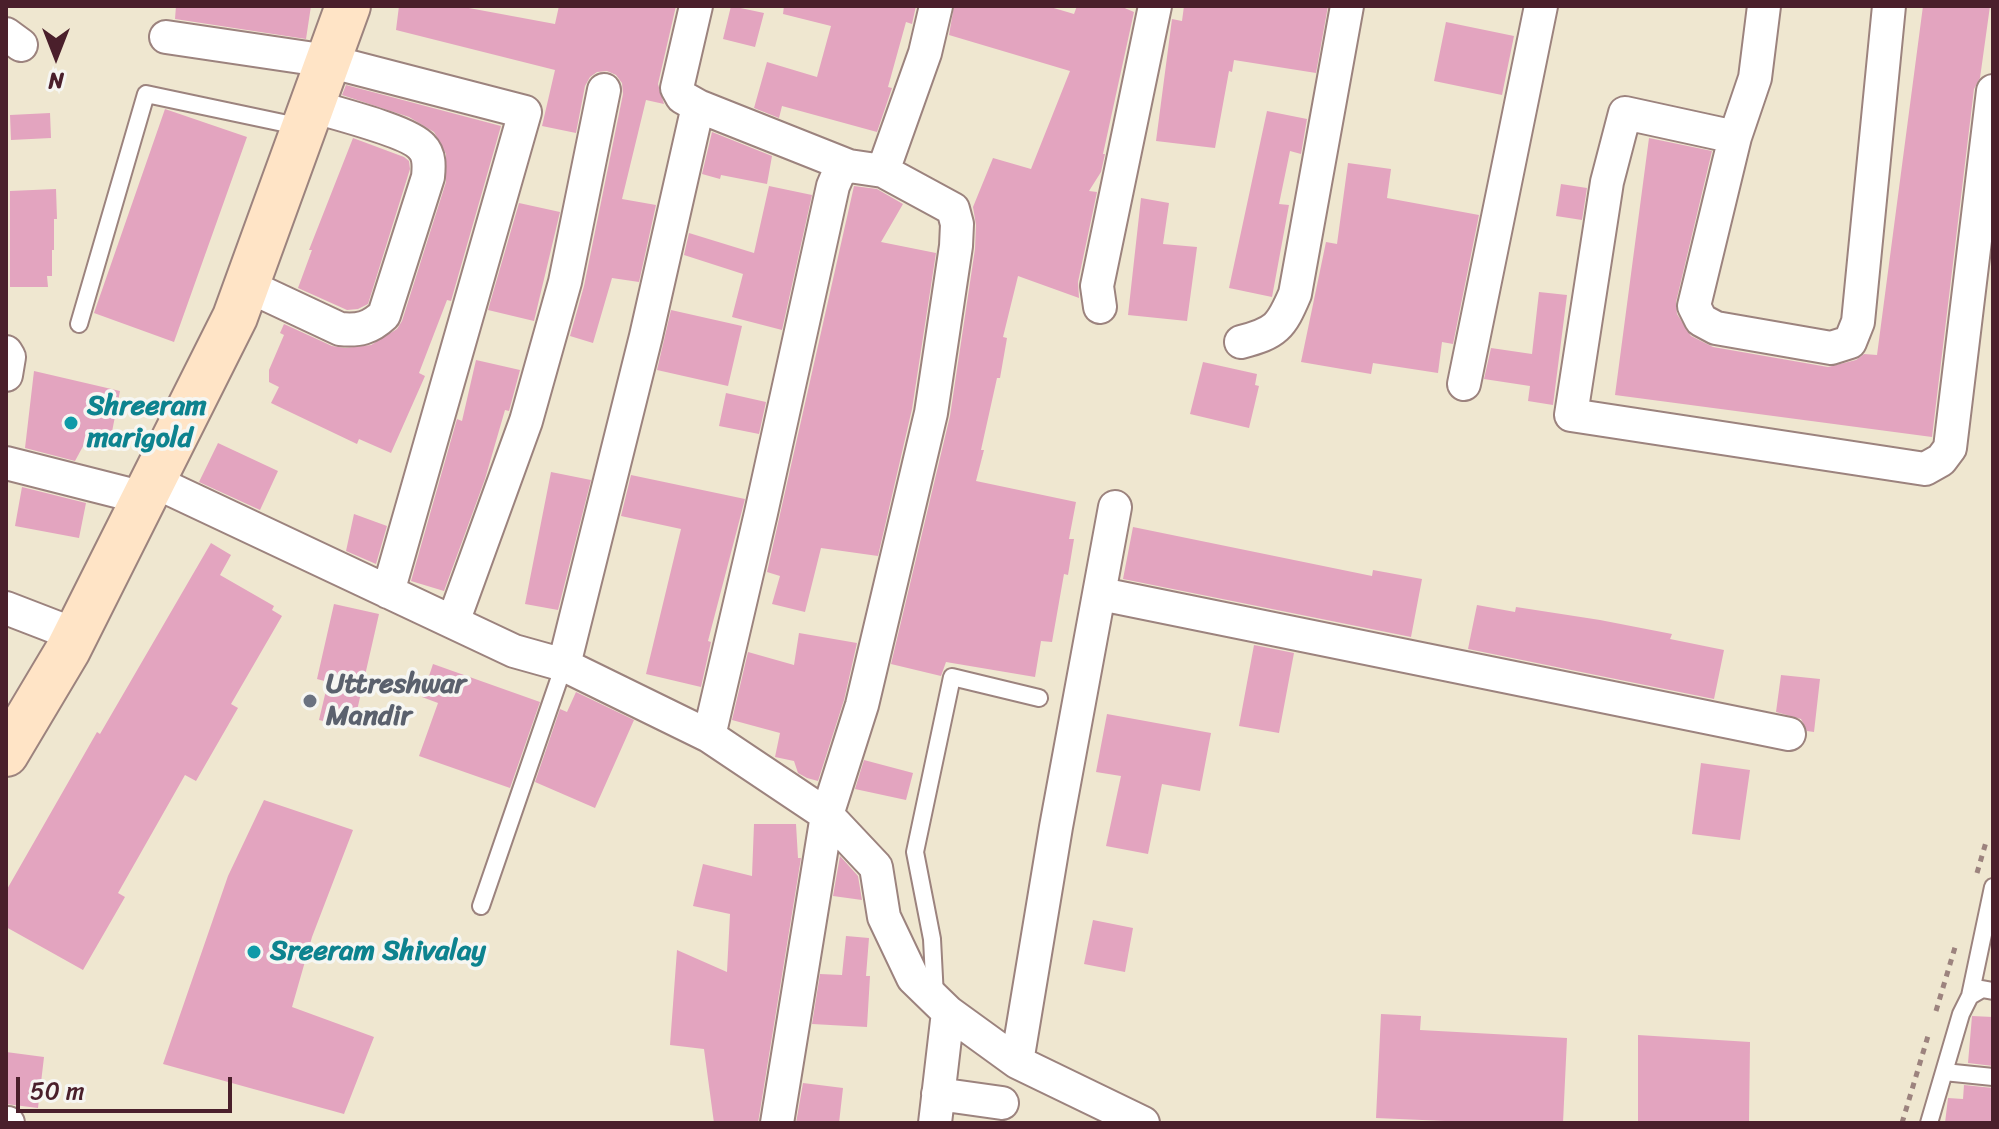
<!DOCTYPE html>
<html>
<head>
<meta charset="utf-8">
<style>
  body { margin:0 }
  #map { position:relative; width:1999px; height:1129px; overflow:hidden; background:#efe7d0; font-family:Sriracha,sans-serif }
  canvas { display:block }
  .frame { position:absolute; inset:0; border:8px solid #4a1f2b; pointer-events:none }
  .north { position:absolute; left:16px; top:16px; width:80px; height:80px; -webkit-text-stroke:6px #f6f6f2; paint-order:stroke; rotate:180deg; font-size:22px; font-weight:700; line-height:32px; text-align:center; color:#4a1f2b }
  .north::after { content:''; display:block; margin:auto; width:28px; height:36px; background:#4a1f2b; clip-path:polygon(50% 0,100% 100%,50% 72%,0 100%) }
  .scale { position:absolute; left:16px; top:1077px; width:216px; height:36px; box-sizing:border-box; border:4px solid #4a1f2b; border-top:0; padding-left:10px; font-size:24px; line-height:28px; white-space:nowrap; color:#4a1f2b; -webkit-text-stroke:6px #f6f6f2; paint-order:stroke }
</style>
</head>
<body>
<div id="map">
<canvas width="1999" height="1129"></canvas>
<div class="frame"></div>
<div class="north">N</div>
<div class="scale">50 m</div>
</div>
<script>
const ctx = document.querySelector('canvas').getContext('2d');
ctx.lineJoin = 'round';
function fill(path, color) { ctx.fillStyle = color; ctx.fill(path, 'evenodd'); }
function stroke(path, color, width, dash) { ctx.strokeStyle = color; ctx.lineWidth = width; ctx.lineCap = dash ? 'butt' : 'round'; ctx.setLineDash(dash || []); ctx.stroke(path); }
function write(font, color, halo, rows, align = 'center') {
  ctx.font = font + ' Sriracha,sans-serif'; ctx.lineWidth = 7; ctx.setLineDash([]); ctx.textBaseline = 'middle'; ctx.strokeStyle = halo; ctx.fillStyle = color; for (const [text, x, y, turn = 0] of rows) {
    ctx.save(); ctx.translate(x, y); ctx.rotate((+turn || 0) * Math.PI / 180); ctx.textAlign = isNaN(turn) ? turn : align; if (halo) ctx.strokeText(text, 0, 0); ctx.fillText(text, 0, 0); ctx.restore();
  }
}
fill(new Path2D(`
  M176 6H311L306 39 175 19Z
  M399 6H458L555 24 559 6H676L658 84 664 104 646 100 622 199 656 205 639 282 612 278 593 343 570 336 584 286 623 94 622 83 616 75 607 71 597 72 590 77 585 86 576 133 542 126 555 70 396 30Z
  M731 6 764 13 755 47 723 39Z
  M784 6H916L912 24 906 22 888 87 892 88 877 132 782 106 779 118 754 108 767 62 817 77 831 26 783 14Z
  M954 6H1047L1074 14 1077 6H1120L1134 12 1103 154H1105L1101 172 1089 191 1097 192 1078 282 1079 298 1018 276 1003 337 1007 338 1000 378H997L981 450H984L976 481 1076 502 1069 539H1074L1068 575 1064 574 1052 642 1041 641 1035 677 946 662 941 676 891 664 950 416 975 249 976 225 973 207 993 158 1031 169 1070 71 949 35Z
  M1184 6H1328L1316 73 1234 60 1232 72 1229 71 1215 148 1156 141 1172 19 1182 21Z
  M1923 6H1990L1980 78 1974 89 1932 437 1615 395 1649 138 1712 151 1676 302 1677 314 1691 336 1713 347 1828 367 1856 360 1864 354 1877 355Z
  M1446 22 1514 36 1502 95 1434 81Z
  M346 85 501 126 451 301 447 300 419 373 425 376 391 453 359 439 357 444 271 403 279 387 269 382V370L284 335 280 333 284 324 332 346 345 348 371 345 397 329 402 321 446 182V154L434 132 409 117 342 95Z
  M165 109 247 137 174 342 94 313Z
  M1267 111 1307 119 1301 154 1290 151 1279 204 1289 205 1272 297 1229 288Z
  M50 113 51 138 11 140 10 115Z
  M712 132 772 156 767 184 721 175 720 179 702 174Z
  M353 138 404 157 409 161 410 169 368 304 358 309 347 310 298 288 312 250H309Z
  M1348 163 1391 169 1387 198 1479 215 1453 344 1442 342 1438 373 1373 363 1371 374 1301 362 1326 242 1337 244Z
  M1561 184 1587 188 1582 220 1556 216Z
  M769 186 812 195 782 330 732 317 743 274 684 255 689 233 754 253Z
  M854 186 877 189 903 204 881 242 936 253 912 409 878 556 821 548 805 612 772 604 780 576 767 572Z
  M56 189 57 219H54V250H52V276H47L48 287H10V191Z
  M1141 198 1169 203 1163 244 1197 247 1187 321 1128 315Z
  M519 203 560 212 534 321 488 310Z
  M1539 292 1567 295 1553 405 1528 401 1530 386 1484 379 1491 348 1532 354Z
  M671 310 742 326 728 386 657 370Z
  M476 360 520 370 509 411 505 410 485 479 444 591 411 581 457 419 462 421Z
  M1203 362 1257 374 1255 385 1259 386 1249 428 1190 414Z
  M34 371 120 391 109 447 88 437 75 461 25 448Z
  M726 393 766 402 759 434 719 426Z
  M218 443 278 471 260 510 199 482Z
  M551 472 591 480 558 610 525 604Z
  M631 475 745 499 708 641 711 642 701 687 646 674 681 529 621 516Z
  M22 487 86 503 79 538 15 526Z
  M354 514 387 526 376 564 346 551Z
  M1133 527 1372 576 1373 570 1422 579 1411 637 1123 579Z
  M211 543 231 555 220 575 274 606 272 610 282 616 231 704 238 708 196 781 185 775 118 893 125 897 83 970 6 927V891L97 732 100 734Z
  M334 604 379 614 353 728 319 720 328 682 317 679Z
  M1477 605 1515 612 1516 607 1600 620 1672 634 1670 639 1724 650 1714 699 1468 649Z
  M799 633 857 643 844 700 818 781 807 778 798 773 794 761 775 757 780 733 732 720 748 652 794 665Z
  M1254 645 1294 653 1279 733 1239 726Z
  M433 664 540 702 510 788 419 756 438 703 422 697Z
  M1781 675 1820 679 1814 732 1807 731 1801 719 1776 712Z
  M576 692 634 720 595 808 535 782 560 709 567 712Z
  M1107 714 1211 733 1200 791 1162 784 1148 854 1106 846 1121 776 1096 772Z
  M864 760 913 773 906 800 855 789Z
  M1701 763 1750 770 1740 840 1692 834Z
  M264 800 353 830 312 937 292 1007 374 1037 344 1114 163 1064 228 876Z
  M754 824H796L798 858H801L758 1123H714L704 1049 670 1045 677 950 727 972 730 914 693 906 703 864 752 876Z
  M840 856 858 876 862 900 833 896Z
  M1093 920 1133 928 1125 972 1084 964Z
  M846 936 869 938 866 976H870L867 1027 812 1024 820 974 842 975Z
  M1381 1014 1421 1016 1420 1030 1567 1038 1563 1123H1491L1376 1118Z
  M1972 1016 1993 1017V1066L1968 1063Z
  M1638 1035 1750 1042 1749 1122 1638 1123Z
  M6 1052 44 1057 38 1108 6 1104Z
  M803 1083 843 1088 839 1123H796Z
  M1964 1085 1993 1088V1123H1945L1948 1098 1963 1099Z`), '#e3a4bf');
const lane = new Path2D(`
  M79 324 146 94 302 127
  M481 906 564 665
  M1970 996 1993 887
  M935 997 932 939 915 852 952 677 1039 698
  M1944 1072 1993 1077
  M1929 1123 1961 1014 1970 996 1982 989 1993 991`);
const street = new Path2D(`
  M1764 6 1755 78 1735 137 1694 306 1701 320 1716 328 1831 348 1850 342 1858 322 1889 6
  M6 34 21 45
  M166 37 328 61 525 112 388 592
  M698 106 849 166
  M1735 137 1625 113 1607 182 1571 415 1925 469 1941 460 1950 448 1993 91
  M246 285 340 329C359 331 370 328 384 315L428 177C429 167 430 155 422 147 409 131 334 113 312 106
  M1100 307 1097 286 1155 6
  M1241 342C1276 333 1281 327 1295 294L1347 6
  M6 352 9 357 6 375
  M1464 384 1541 6
  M6 463 144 498
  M153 481 514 651 564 665 709 736 827 815 876 867 884 917 913 978 948 1012 1017 1062 1143 1123
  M1101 594 1789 734
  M6 608 76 635
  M453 622 526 421 565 282 604 90
  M564 665 646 336 698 106 682 97 677 88 696 6
  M709 736 761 513 833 186 839 172 849 166 883 171
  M1017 1062 1056 827 1115 507
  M938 1094 1002 1103
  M6 1123H8
  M777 1123 827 815 862 705 931 413 956 246 957 224 953 209 883 171 925 53 936 6
  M935 1123 948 1012`);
const secondary = new Path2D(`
  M6 754 68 650 235 317 348 6`);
stroke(lane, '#9c837e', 20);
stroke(street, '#9c837e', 36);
stroke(secondary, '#9c837e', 48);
stroke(new Path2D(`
  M1977 873 1986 842
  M1936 1011 1956 944
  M1902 1123 1928 1036`), '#9c837e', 5, [6, 6]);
stroke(lane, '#fff', 16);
stroke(street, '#fff', 32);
stroke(secondary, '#ffe4c6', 44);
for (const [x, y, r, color] of [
  [71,423,8,"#0f9aa8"],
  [310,701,8,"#6b7280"],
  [254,952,8,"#0f9aa8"]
]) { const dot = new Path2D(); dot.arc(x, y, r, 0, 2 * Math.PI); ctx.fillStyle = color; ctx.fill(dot); stroke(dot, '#f6f6f2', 3); }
write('bold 28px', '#0d838f', '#f6f6f2', [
  ["Shreeram",87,407],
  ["marigold",87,439],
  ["Sreeram Shivalay",270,952]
], 'left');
write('bold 28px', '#5b616d', '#f6f6f2', [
  ["Uttreshwar",326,685],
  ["Mandir",326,717]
], 'left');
</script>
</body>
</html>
